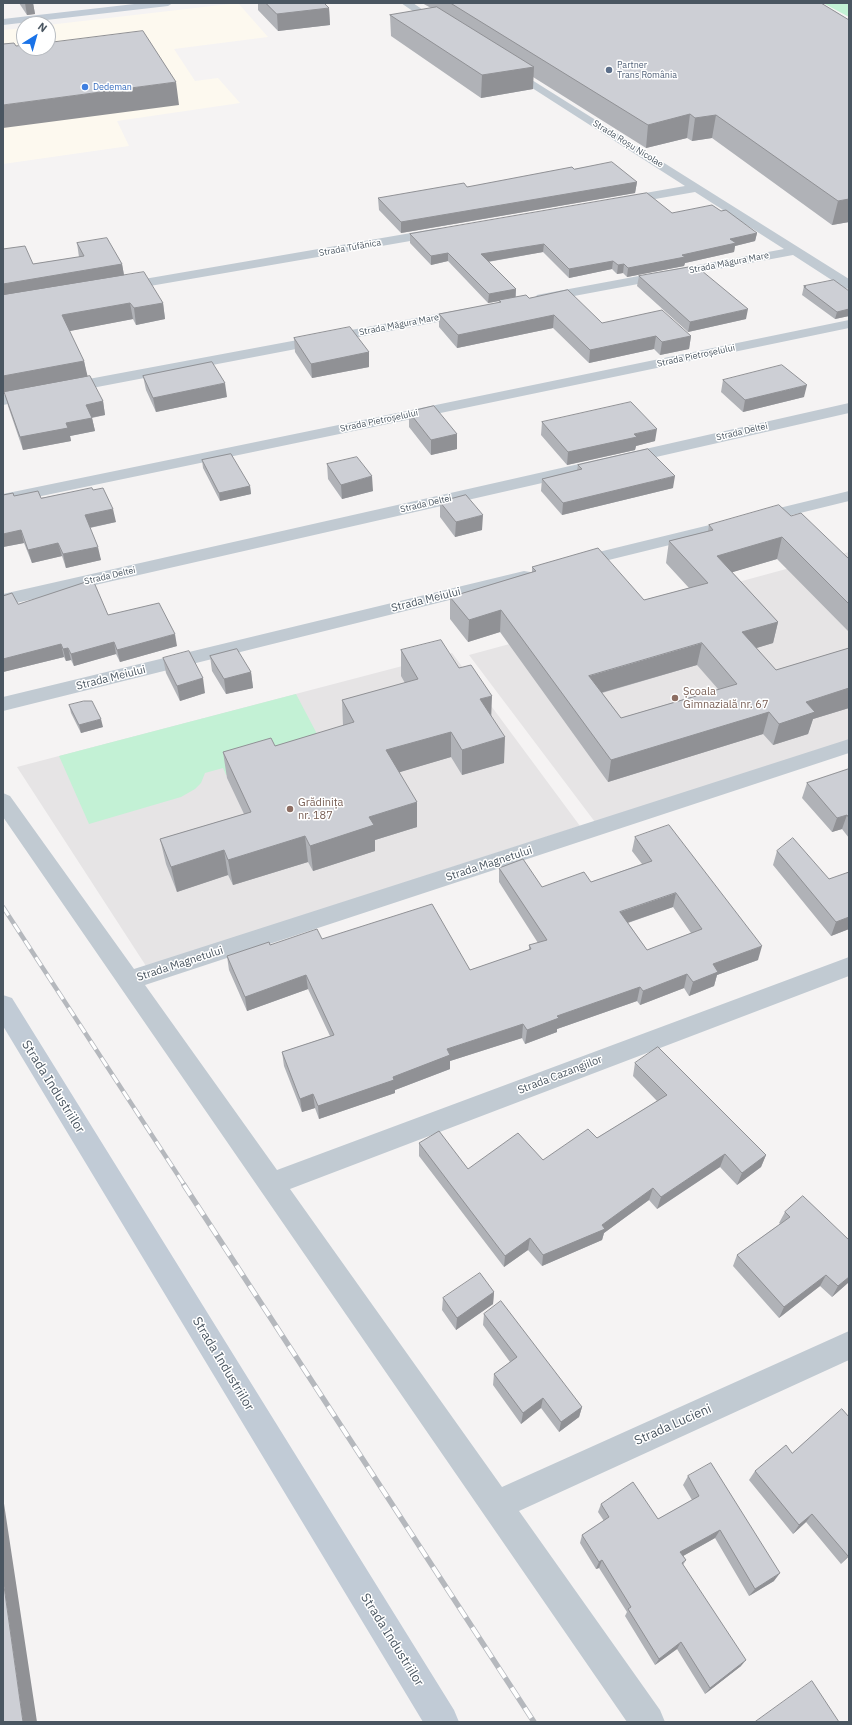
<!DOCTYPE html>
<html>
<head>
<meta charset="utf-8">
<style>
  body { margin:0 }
  #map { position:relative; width:852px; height:1725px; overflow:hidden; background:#f5f3f3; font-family:"IBM Plex Sans",sans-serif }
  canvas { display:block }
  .frame { position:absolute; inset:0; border:4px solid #4a5661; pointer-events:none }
  .north { position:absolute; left:16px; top:16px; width:40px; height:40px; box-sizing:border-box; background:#fff; border:1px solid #b7bbc0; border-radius:50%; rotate:37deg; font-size:11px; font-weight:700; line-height:16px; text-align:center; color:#4a5661 }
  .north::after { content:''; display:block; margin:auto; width:14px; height:18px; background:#1a73e8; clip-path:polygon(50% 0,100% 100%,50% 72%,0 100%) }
</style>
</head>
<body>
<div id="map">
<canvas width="852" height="1725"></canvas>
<div class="frame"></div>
<div class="north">N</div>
</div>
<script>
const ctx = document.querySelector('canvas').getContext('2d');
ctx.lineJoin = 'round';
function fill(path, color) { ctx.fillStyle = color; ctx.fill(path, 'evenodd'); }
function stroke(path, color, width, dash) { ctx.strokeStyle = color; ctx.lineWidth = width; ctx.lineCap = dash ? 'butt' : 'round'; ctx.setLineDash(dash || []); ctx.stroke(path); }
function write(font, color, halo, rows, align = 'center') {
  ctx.font = font + ' "IBM Plex Sans",sans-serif'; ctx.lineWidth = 3; ctx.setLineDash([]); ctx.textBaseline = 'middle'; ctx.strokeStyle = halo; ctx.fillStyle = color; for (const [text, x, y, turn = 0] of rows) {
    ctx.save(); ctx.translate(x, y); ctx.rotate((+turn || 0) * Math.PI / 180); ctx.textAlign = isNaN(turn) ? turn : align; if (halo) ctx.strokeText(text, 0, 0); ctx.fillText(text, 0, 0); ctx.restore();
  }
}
fill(new Path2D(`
  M238 3 268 37 174 49 195 81 218 78 240 103 117 121 129 146 3 164V30L24 28V48H48V25Z`), '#fdf9ef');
fill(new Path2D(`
  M849 552V741L595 822 469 655Z
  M452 653 580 826 146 966 17 767Z`), '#e6e4e5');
fill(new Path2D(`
  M823 3H849V17Z
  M296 694 327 753 279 759 226 775 223 768 205 773 201 783 195 789 181 797 89 824 59 756Z`), '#c3f1d5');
fill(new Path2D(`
  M401 3H413L448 27 443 30 439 29Z
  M508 65 849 279V289L844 288 793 255 542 302 537 301 535 298 537 295 542 294 784 249 695 192 621 205 617 204 615 201 617 198 685 186 504 70 503 68 504 66Z
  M440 228 445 229 446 232 445 235 121 291 116 290 114 287 116 284 121 283Z
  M469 308 474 309 476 312 474 315 3 405V395Z
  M849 320V328L3 504V494Z
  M849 403V413L3 606V594Z
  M849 491V501L576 568 570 567 567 563 570 559Z
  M524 571 530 572 533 576 530 580 3 711V697Z
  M849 739V753L145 985 277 1170 849 957V976L290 1189 502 1487 849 1331V1360L519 1511 660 1710 665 1722H627L3 817V793L10 796 134 969Z`), '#c1cad2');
fill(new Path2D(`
  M143 3H173L168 6 3 25V19Z
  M3 995 12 998 454 1710 459 1722H423L3 1026Z`), '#c1cbd6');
const railFar1 = new Path2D(`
  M3 907 185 1186`);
const rail = new Path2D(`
  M184 1185 534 1722`);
stroke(railFar1, '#b5b8bd', 4.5);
stroke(rail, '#b5b8bd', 5.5);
stroke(railFar1, '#fff', 3, [10]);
stroke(rail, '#fff', 4, [12]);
fill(new Path2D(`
  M19 3H33L35 14 27 15Z
  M258 3H324L329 8 330 25 278 31 258 10Z
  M422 3H821L849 20V222L832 225 712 138 692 141 687 138 646 148 533 77V89L481 98 391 36 390 15 431 8Z
  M574 169 637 182 635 193 401 233 379 210 378 198 467 187Z
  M721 211 757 233 755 241 735 246 734 252 685 263 684 266 627 277 623 273 617 274 612 269 569 278 543 252 488 262 516 289V297L529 298 602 323 691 336 689 349 660 355 654 349 589 363 553 328 457 348 439 327V314L498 303 499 301 488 303 448 261 431 265 410 243V234L672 213Z
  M77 243 122 264 124 275 163 303 165 319 136 325 133 319 69 331 84 361 87 377 103 401 105 415 92 418 95 431 70 436 71 441 23 450 8 406 5 393H4L3 391V249L33 264 79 257Z
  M639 276 746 319 688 332 637 286Z
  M804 286 849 291V316L835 319 802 295Z
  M294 338 369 352V367L312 378 295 352Z
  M143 376 227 397 156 412 146 390Z
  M723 380 804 397 743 412 721 392Z
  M409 412 457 434V449L431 455 409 427Z
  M542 422 655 441 636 446 635 450 567 465 541 435Z
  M202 460 250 486 251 494 220 501 203 468Z
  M327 464 373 491 342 499 328 479Z
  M578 465 673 488 562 515 541 491 542 479 577 470Z
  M93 490 116 522 90 528 101 560 66 568 62 556 32 563 24 543 3 547 14 496 41 498Z
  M440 502 482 530 455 537 440 517Z
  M791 516 849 559V632L777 559 732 572 778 622 773 643 756 648 776 670 849 648V708L813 719 808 734 773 745 763 734 608 782 500 632 468 642 450 619V597L532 572V567L644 600 689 588 666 563 669 541 708 531 709 525ZM697 665 718 689 621 718 602 693Z
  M3 596 18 604 108 615 177 646 120 662 116 654 74 666 71 660 66 661 64 657 3 672Z
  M401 650 491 716 504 763 462 775 451 757 399 772 417 827 375 840V851L313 871 308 862 233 885 228 875 177 892 166 864 160 839 244 814 227 778 223 752 275 746 343 726 342 700 405 683 401 676Z
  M210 656 251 672 253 688 226 694 212 671Z
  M163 658 205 693 180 701 166 673Z
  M69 705 103 727 81 733 71 713Z
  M849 769V838L842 829 832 832 802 798 807 783Z
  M635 837 758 960 717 975 714 986 689 996 684 988 640 1005 637 1001 557 1029V1032L525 1044 522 1038 450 1061V1069L395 1090V1093L319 1119 315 1108 302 1112 284 1066 282 1052 330 1036 308 989 247 1011 229 970 227 956 270 945 322 939 470 970 529 950V945L538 943 499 882V868L542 887 591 882 642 864 632 851ZM673 907 691 933 647 950 628 923Z
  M777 851 829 879 849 929 831 936 773 865Z
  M635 1063 766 1155 761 1167 737 1185 720 1167 657 1209 649 1200 604 1233 602 1240 542 1266 528 1250 504 1267 419 1156V1143L468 1169 543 1160 597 1138 657 1101 633 1076Z
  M803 1196 849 1282 832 1297 820 1286 779 1318 733 1266 737 1255 780 1224 779 1223 785 1212Z
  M494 1292 493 1304 456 1330 442 1310 443 1298Z
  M484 1314 582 1407 579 1417 559 1432 541 1408 521 1424 493 1385 494 1374 510 1362 483 1325Z
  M792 1453 849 1556 841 1564 806 1522 793 1534 749 1480 755 1471Z
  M688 1476 774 1581 749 1596 715 1538 683 1556 686 1560 683 1565 741 1666 705 1694 677 1649 655 1665 625 1616 627 1612 599 1568 596 1569 580 1543 582 1535 604 1521 598 1512 601 1504 658 1519 692 1500 683 1485Z`), '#b0b2b7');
fill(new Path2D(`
  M25 3H33L35 14 27 15Z
  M329 8 330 25 278 31 277 14Z
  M534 67 533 89 481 98 482 75Z
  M176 82 179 105 3 128V105Z
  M690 114 687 138 646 148 648 125Z
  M716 115 712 138 692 141 695 118Z
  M637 182 635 193 401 233V222Z
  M849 199V222L832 225 838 201Z
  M757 233 755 241 735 246 734 252 685 263 684 266 627 277 628 268 682 255 730 239Z
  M544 244 543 252 480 263 481 254Z
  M448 253V261L431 265V256Z
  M613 261 612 269 569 278V269Z
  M122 264 125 281 3 301V284Z
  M624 264 623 273 617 274 618 265Z
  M516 289 515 298 488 303 489 294Z
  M130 303 133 319 65 332 62 315Z
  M163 303 165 319 136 325 134 308Z
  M748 309 746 319 688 332 690 322Z
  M849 309V316L835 319 837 312Z
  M554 315 553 328 457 348 458 335Z
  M656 336 654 349 589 363 590 350Z
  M691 336 689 349 660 355 662 342Z
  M369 352V367L312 378 311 364Z
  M84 361 88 378 4 393 3 391V376Z
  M225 383 227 397 156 412 153 398Z
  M807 385 804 397 743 412 745 400Z
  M103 401 105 415 89 418 86 405Z
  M92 418 95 431 70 436 71 441 23 450 20 437 66 423Z
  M657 429 655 441 636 446 635 450 567 465 568 452 634 434Z
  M457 434V449L431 455V440Z
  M372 476 373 491 342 499 341 485Z
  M675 476 673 488 562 515 563 503Z
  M250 486 251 494 220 501 219 493Z
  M113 509 116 522 88 528 85 515Z
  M483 515 482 530 455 537 456 522Z
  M21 530 24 543 3 547V534Z
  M782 537 777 559 713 578 717 556Z
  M58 543 62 556 32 563 28 550Z
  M98 547 101 560 66 568 63 554Z
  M501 610 500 632 468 642 469 620Z
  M778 622 773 643 737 654 742 632Z
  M175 634 177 646 120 662 117 650Z
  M114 642 116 654 74 666 71 654Z
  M702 643 697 665 586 697 589 676Z
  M61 644 64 657 3 672V659Z
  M68 648 71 660 66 661 63 649Z
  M251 672 253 688 226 694 224 679Z
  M203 678 205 693 180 701 177 686Z
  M849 688V708L813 719 808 734 773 745 779 724 806 702Z
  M492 696 491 722 480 699Z
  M769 712 763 734 608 782 611 760Z
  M101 719 103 727 81 733 79 725Z
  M451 732V757L387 776 386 750Z
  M505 737 504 763 462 775V750Z
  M417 802V827L375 840V851L313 871 310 846 369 817Z
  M847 815 842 829 832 832 837 818Z
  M305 836 308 862 233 885 228 860Z
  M224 850 228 875 177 892 171 867Z
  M676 893 673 907 618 926 620 912Z
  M849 917V929L831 936 836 922Z
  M762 946 758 960 717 975 714 986 689 996 693 982 713 964Z
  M687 974 684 988 640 1005 643 991Z
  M306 975 308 989 247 1011 245 997Z
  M640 987 637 1001 557 1029V1032L525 1044 527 1030 557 1016Z
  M523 1024 522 1038 450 1061V1069L395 1090V1093L319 1119 318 1106 447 1049Z
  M313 1094 315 1108 302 1112 300 1099Z
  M725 1154 720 1167 657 1209 661 1197Z
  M766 1155 761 1167 737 1185 742 1173Z
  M653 1188 649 1200 604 1233 602 1240 542 1266 543 1255 602 1225Z
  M530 1238 528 1250 504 1267 505 1256Z
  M826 1275 820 1286 779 1318 784 1307Z
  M849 1277V1282L832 1297 838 1286Z
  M494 1292 493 1304 456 1330 457 1318Z
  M543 1398 541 1408 521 1424 523 1413Z
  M582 1407 579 1417 559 1432 561 1422Z
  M3 1497 37 1722H23L3 1579Z
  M812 1514 806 1522 793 1534 799 1525Z
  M720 1530 715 1538 676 1560 680 1552Z
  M849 1555V1556L841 1564Z
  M602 1560 599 1568 596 1569 599 1562Z
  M780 1573 774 1581 749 1596 755 1589Z
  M681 1642 677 1649 655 1665 659 1659Z
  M746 1660 741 1666 705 1694 710 1688Z`), '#909195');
const building = new Path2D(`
  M266 3H324L329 8 277 14Z
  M458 3H821L849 20V199L838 201 716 115 695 118 690 114 648 125 452 4Z
  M437 7 534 67 482 75 390 15Z
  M143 31 176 82 3 105V44L14 43 16 46 24 45V48H48V43Z
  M612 162 637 182 401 222 378 198 464 183 467 187 572 167 574 169Z
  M647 193 672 213 712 205 721 211 726 210 757 233 730 239 736 243 682 255 685 257 628 268 624 264 618 265 613 261 569 269 544 244 481 254 516 289 489 294 448 253 431 256 410 234Z
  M107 238 122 264 3 284V249L25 246 33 264 84 256 77 243Z
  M696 266 748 309 690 322 639 276Z
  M144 272 163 303 134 308 130 303 62 315 84 361 3 376V295Z
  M834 280 849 291V309L837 312 804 287H806L804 286Z
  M568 290 602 323 662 310 691 336 662 342 656 336 590 350 554 315 458 335 439 314 501 302 499 300 526 295 529 298Z
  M350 327 369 352 311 364 294 338Z
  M212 362 225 383 153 398 143 376Z
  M782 365 807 385 745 400 723 380Z
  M90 376 103 401 86 405 92 418 66 423 68 428 20 437 4 392Z
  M631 402 657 429 634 434 637 437 568 452 542 422Z
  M434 406 457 434 431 440 409 412Z
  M648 449 675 476 563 503 542 479 582 469 578 465Z
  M231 454 250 486 219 493 202 460Z
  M357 457 372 476 341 485 327 464Z
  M92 488 93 490 103 488 113 509 85 515 98 547 63 554 58 543 28 550 21 530 3 534V495L13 493 14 496 38 491 41 498Z
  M466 495 483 515 456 522 440 502Z
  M779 505 791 516 801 513 849 559V604L782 537 717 556 778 622 742 632 776 670 849 648V688L806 702 815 712 779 724 769 712 611 760 501 610 469 620 450 597 536 571 532 567 598 548 644 600 708 583 669 541 713 530 709 525ZM702 643 737 684 621 718 589 676Z
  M93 580 108 615 159 603 175 634 117 650 114 642 71 654 68 648 63 649 61 644 3 659V596L12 593 18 604Z
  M441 640 459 668 471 665 492 696 480 699 505 737 462 750 451 732 386 750 417 802 369 817 374 825 310 846 305 836 228 860 224 850 171 867 160 839 251 812 223 752 271 738 275 746 354 722 342 700 418 679 401 650Z
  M237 649 251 672 224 679 210 656Z
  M189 651 203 678 177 686 163 658Z
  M84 701H92L101 719 79 725 69 705Z
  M849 769V818L847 815 837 818 807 783Z
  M669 825 762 946 713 964 718 972 693 982 687 974 643 991 640 987 557 1016 559 1018 527 1030 523 1024 447 1049 450 1055 393 1077 394 1080 318 1106 313 1094 300 1099 282 1052 334 1035 306 975 245 997 227 956 269 942 270 945 317 929 322 939 432 904 470 970 531 949 529 945 547 940 499 868 523 859 542 887 584 872 591 882 652 861 635 837ZM676 893 702 929 647 950 620 912Z
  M793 838 829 879 849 872V917L836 922 777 851Z
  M658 1047 766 1155 742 1173 725 1154 661 1197 653 1188 602 1225 605 1229 543 1255 530 1238 505 1256 419 1143 439 1131 468 1169 518 1133 543 1160 588 1129 597 1138 667 1095 635 1063Z
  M803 1196 849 1240V1277L838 1286 826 1275 784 1307 737 1255 790 1217 785 1212Z
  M480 1273 494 1292 457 1318 443 1298Z
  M501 1301 582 1407 561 1422 543 1398 523 1413 494 1374 517 1357 484 1314Z
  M842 1409 849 1417V1555L848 1556 812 1514 799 1525 755 1471 786 1445 792 1453Z
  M711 1463 780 1573 755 1589 720 1530 680 1552 686 1560 682 1563 746 1660 710 1688 681 1642 659 1659 628 1609 631 1607 602 1560 599 1562 582 1535 609 1517 601 1504 633 1482 658 1519 699 1496 688 1476Z
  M3 1579 23 1722H3Z
  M812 1681 839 1722H755Z`);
fill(building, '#cdcfd5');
stroke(building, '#909195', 1);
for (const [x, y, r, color] of [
  [609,70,4,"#5c6f8a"],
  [85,87,4,"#3f7fe0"],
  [675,698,4,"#8d6e63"],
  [290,809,4,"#8d6e63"]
]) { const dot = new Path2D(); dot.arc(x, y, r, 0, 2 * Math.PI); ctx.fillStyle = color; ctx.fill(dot); stroke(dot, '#fff', 1.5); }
write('9px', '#4e5e75', '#fff', [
  ["Partner",617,65],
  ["Trans România",617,75]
], 'left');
write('9px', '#366cbe', '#fff', [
  ["Dedeman",93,87]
], 'left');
write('9px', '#4a5661', '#fff', [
  ["Strada Roșu Nicolae",628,144,32],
  ["Strada Tufănica",350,248,-10],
  ["Strada Măgura Mare",729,263,-11],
  ["Strada Măgura Mare",399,325,-11],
  ["Strada Pietroșelului",696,356,-12],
  ["Strada Pietroșelului",379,421,-12],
  ["Strada Deltei",742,432,-13],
  ["Strada Deltei",426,504,-13],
  ["Strada Deltei",110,576,-13]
]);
write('11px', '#4a5661', '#fff', [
  ["Strada Meiului",426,600,-14],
  ["Strada Meiului",111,678,-14],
  ["Strada Magnetului",489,864,-18],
  ["Strada Magnetului",180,964,-18],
  ["Strada Cazangiilor",560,1075,-21]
]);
write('11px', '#785e54', '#fff', [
  ["Școala",683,692],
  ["Gimnazială nr. 67",683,705],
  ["Grădinița",298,803],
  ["nr. 187",298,816]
], 'left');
write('13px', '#4a5661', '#fff', [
  ["Strada Industriilor",53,1087,58],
  ["Strada Industriilor",223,1364,59],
  ["Strada Lucieni",673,1425,-24],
  ["Strada Industriilor",392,1640,58]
]);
</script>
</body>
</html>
